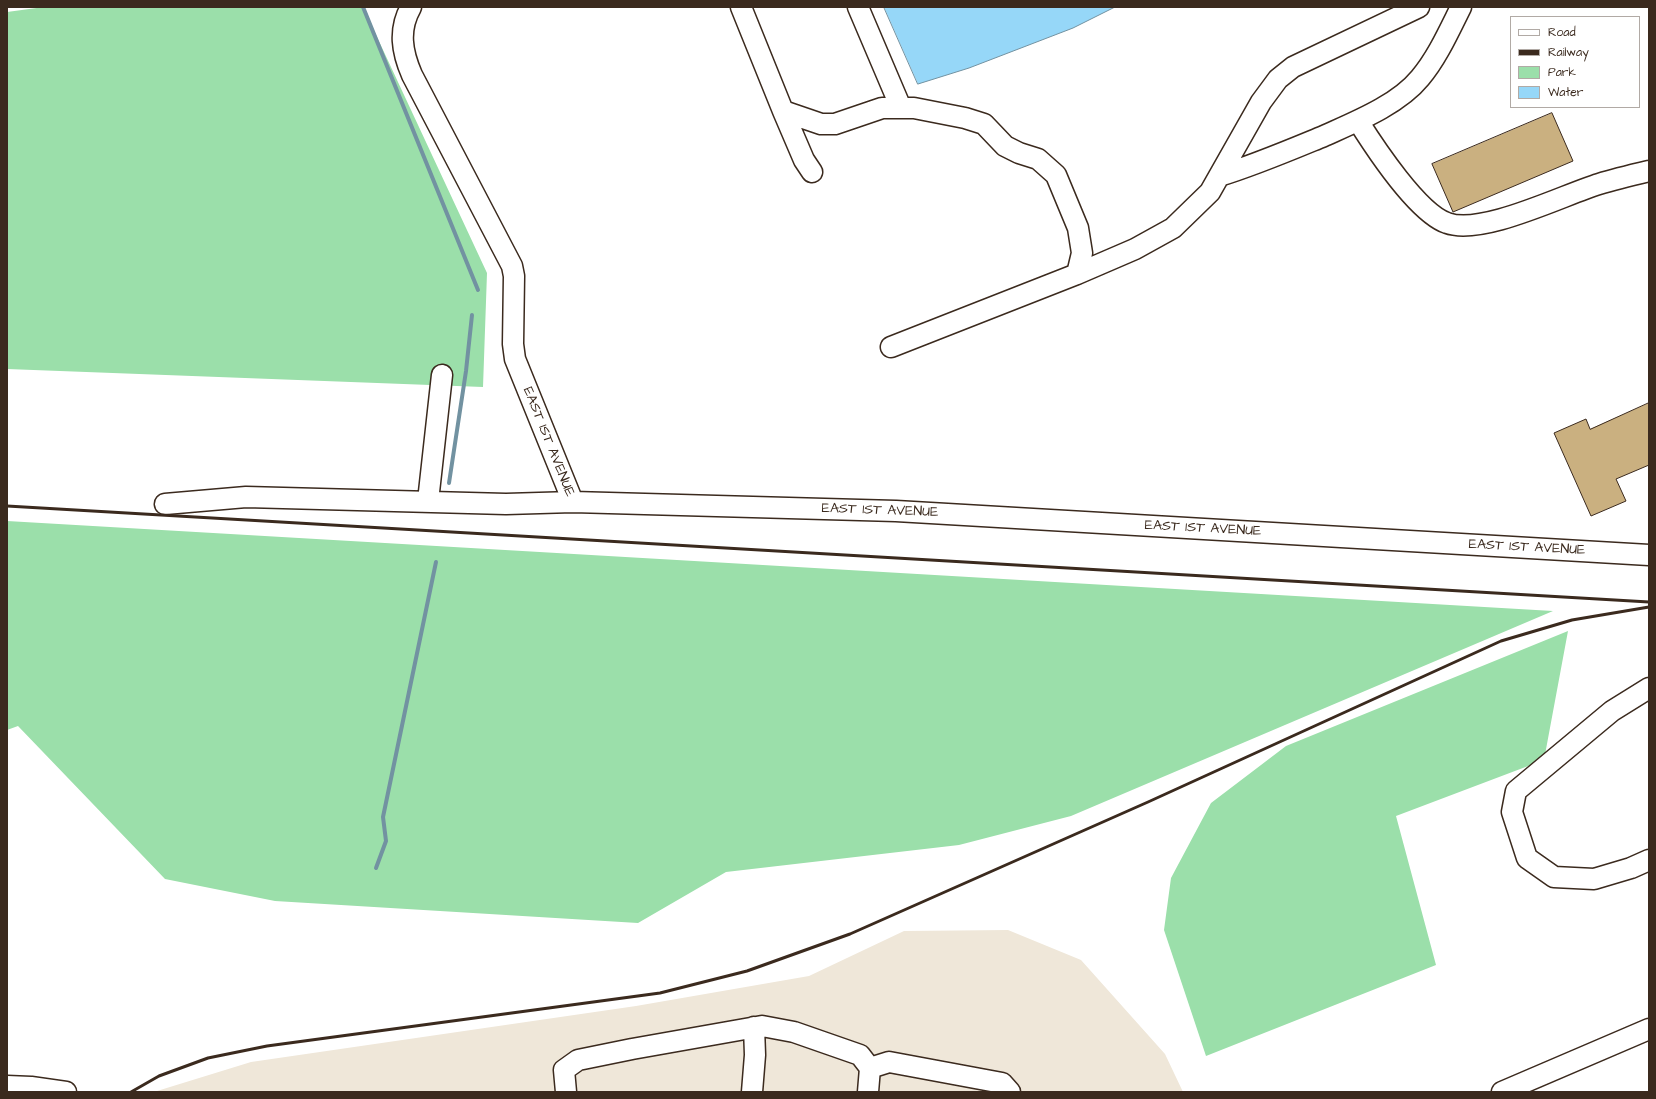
<!DOCTYPE html>
<html>
<head>
<meta charset="utf-8">
<style>
  body { margin:0 }
  #map { position:relative; width:1656px; height:1099px; overflow:hidden; background:#fff; font-family:"Architects Daughter",sans-serif }
  canvas { display:block }
  .frame { position:absolute; inset:0; border:8px solid #3b2a1e; pointer-events:none }
  .legend { position:absolute; left:1510px; top:16px; width:130px; height:92px; box-sizing:border-box; background:#fff; border:1px solid #b1aaa5; margin:0; padding:5px 7px; list-style:none; font-size:12px; color:#3b2a1e }
  .legend li { display:flex; align-items:center; gap:8px; height:20px }
  .legend b { width:20px; border:1px solid #b1aaa5 }
</style>
</head>
<body>
<div id="map">
<canvas width="1656" height="1099"></canvas>
<div class="frame"></div>
<ul class="legend">
<li><b style="height:5px;background:#fff"></b>Road</li>
<li><b style="height:5px;background:#3b2a1e"></b>Railway</li>
<li><b style="height:11px;background:#9bdfaa"></b>Park</li>
<li><b style="height:11px;background:#96d7f8"></b>Water</li>
</ul>
</div>
<script>
const ctx = document.querySelector('canvas').getContext('2d');
ctx.lineJoin = 'round';
function fill(path, color) { ctx.fillStyle = color; ctx.fill(path, 'evenodd'); }
function stroke(path, color, width, dash) { ctx.strokeStyle = color; ctx.lineWidth = width; ctx.lineCap = dash ? 'butt' : 'round'; ctx.setLineDash(dash || []); ctx.stroke(path); }
function write(font, color, halo, rows, align = 'center') {
  ctx.font = font + ' "Architects Daughter",sans-serif'; ctx.lineWidth = 4; ctx.setLineDash([]); ctx.textBaseline = 'middle'; ctx.strokeStyle = halo; ctx.fillStyle = color; for (const [text, x, y, turn = 0] of rows) {
    ctx.save(); ctx.translate(x, y); ctx.rotate((+turn || 0) * Math.PI / 180); ctx.textAlign = isNaN(turn) ? turn : align; if (halo) ctx.strokeText(text, 0, 0); ctx.fillText(text, 0, 0); ctx.restore();
  }
}
fill(new Path2D(`
  M1008 930 1081 960 1165 1054 1183 1092H133L157 1091 251 1062 636 1006 809 976 904 931Z`), '#efe7d9');
fill(new Path2D(`
  M44 7H363L487 273 483 387 7 369V12Z
  M7 521 1553 611 1071 816 959 845 726 872 638 923 275 901 165 879 18 726 7 730Z
  M1568 631 1544 760 1396 816 1436 965 1206 1056 1164 930 1171 878 1211 803 1286 746Z`), '#9bdfaa');
const water = new Path2D(`
  M884 7H1115L1073 28 969 68 918 84Z`);
fill(water, '#96d7f8');
stroke(water, '#7292a1', 1);
stroke(new Path2D(`
  M363 7 478 290
  M449 483 466 371 472 315
  M376 868 386 841 383 817 436 562`), '#7292a1', 4);
const building = new Path2D(`
  M1552 113 1573 161 1453 212 1432 164Z
  M1649 403V465L1616 479 1626 501 1591 516 1554 433 1586 419 1590 429Z`);
fill(building, '#cab080');
stroke(building, '#3b2a1e', 1);
const minor = new Path2D(`
  M411 7C398 30 402 52 412 75L512 266 514 276 513 344 515 359 573 502 896 511 1649 555
  M741 7 783 111 821 124H835L882 108H914L965 118 984 124 1005 146 1019 153 1038 159 1056 175 1078 228 1082 253 1077 274 891 347
  M858 7 901 108
  M783 111 804 160 812 172
  M1358 121C1375 148 1418 213 1447 223 1482 236 1563 195 1599 184 1615 179 1632 175 1649 171
  M1219 176C1255 165 1290 150 1324 136 1355 122 1398 105 1420 78 1437 58 1449 31 1461 7
  M1077 274 1135 249 1173 228 1210 192 1261 102 1278 79 1293 67 1419 7
  M428 501 442 375
  M165 504 246 497 506 504 573 502
  M1649 688 1612 711 1516 791 1512 812 1527 858 1554 877 1594 879 1631 868 1649 860
  M870 1068 889 1062 1002 1083 1010 1092
  M7 1086 31 1087 66 1092
  M566 1092 564 1070 578 1060 632 1049 762 1026 794 1032 860 1055 870 1068 868 1092
  M752 1092 755 1055 754 1027
  M1502 1092 1649 1029`);
stroke(minor, '#3b2a1e', 23);
stroke(minor, '#fff', 20);
stroke(new Path2D(`
  M7 506 1649 602
  M131 1092 159 1076 208 1058 267 1046 660 993 747 971 850 934 1148 802 1501 641 1572 620 1649 607`), '#3b2a1e', 3);
write('14px', '#3b2a1e', '#fff', [
  ["EAST 1ST AVENUE",548,442,68],
  ["EAST 1ST AVENUE",880,511,2],
  ["EAST 1ST AVENUE",1203,529,3],
  ["EAST 1ST AVENUE",1527,548,3]
]);
</script>
</body>
</html>
